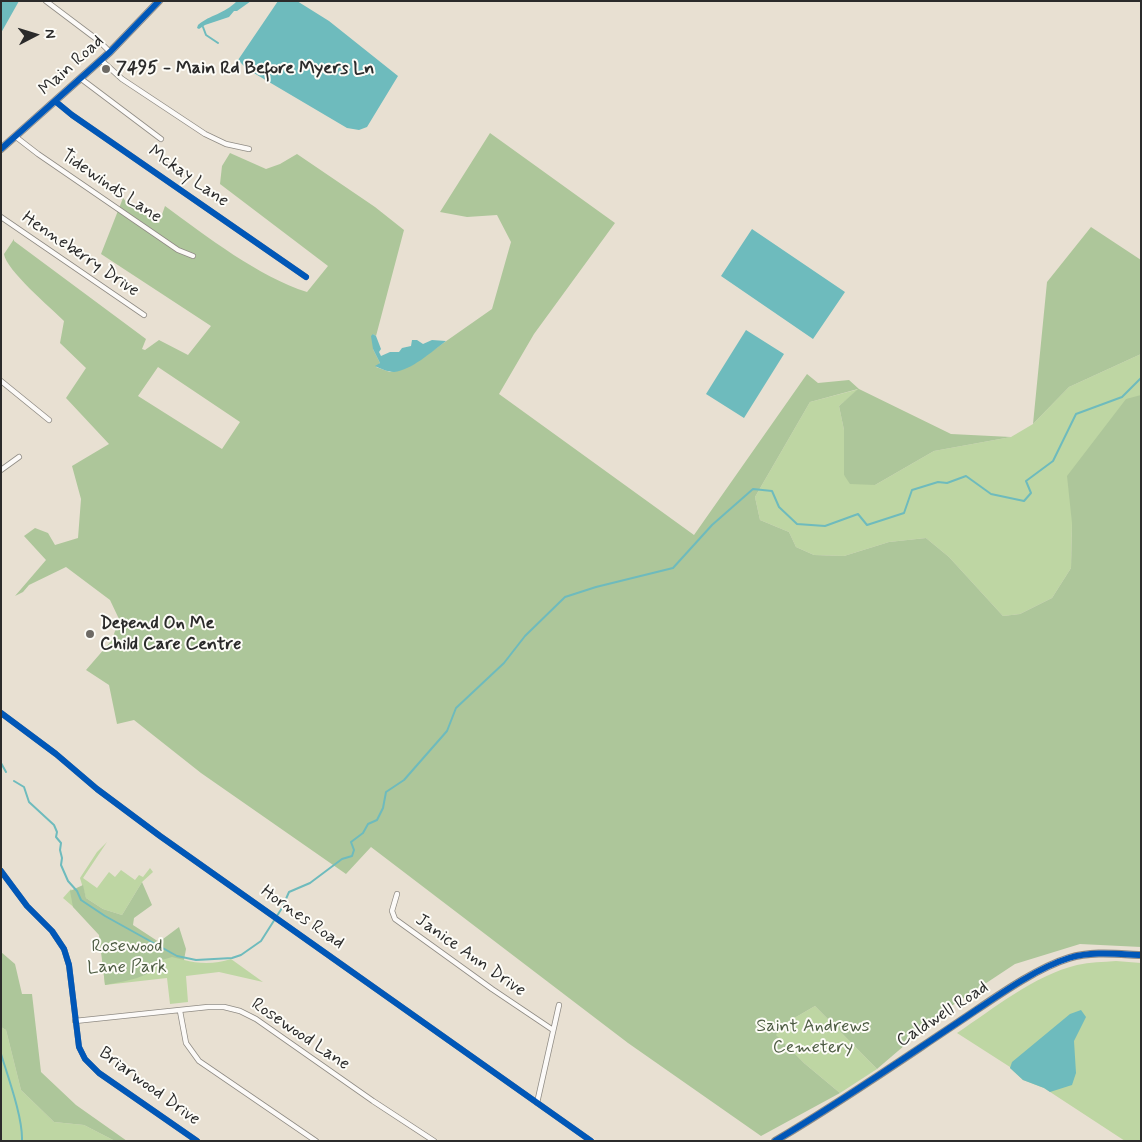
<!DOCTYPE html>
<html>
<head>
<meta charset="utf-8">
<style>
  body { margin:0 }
  #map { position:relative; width:1142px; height:1142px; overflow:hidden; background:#e8e0d2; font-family:Mynerve,sans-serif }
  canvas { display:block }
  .frame { position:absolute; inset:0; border:2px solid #2b2b2b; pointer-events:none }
  .north { position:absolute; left:10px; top:10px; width:50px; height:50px; -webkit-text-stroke:4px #fdfcf7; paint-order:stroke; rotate:85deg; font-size:14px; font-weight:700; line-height:20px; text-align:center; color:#2b2b2b }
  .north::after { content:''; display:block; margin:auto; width:18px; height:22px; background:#2b2b2b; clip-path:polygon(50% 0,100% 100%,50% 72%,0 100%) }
</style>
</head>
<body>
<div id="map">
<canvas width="1142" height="1142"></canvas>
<div class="frame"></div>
<div class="north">N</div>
</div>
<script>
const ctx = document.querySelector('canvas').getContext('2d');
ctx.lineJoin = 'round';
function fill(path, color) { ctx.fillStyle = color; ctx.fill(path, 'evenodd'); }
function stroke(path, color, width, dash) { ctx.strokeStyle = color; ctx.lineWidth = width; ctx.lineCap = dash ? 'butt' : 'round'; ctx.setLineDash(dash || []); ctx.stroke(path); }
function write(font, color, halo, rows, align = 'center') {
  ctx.font = font + ' Mynerve,sans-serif'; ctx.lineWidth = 4; ctx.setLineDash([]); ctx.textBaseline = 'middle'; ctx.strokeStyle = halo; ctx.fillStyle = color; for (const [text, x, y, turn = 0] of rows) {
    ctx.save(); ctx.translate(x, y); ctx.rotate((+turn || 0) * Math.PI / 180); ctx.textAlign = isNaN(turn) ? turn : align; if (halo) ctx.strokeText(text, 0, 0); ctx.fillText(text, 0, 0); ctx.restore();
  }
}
fill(new Path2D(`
  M1141 354V408L1072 523 1071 568 1052 598 1020 614 1003 616 949 557 926 538 889 542 844 556 814 555 796 547 789 532 760 520 755 497 810 402 859 389 839 406 844 430V475L875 485 934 451 1011 437 1033 424 1069 387Z
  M107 842 83 878 97 888 109 872 115 877 121 870 135 880 139 875 143 877 150 868 153 872 142 882 122 915 103 909 86 898 80 878 97 852Z
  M71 889 77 901 184 960C199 964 216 964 231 959L263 982 219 972 186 976 188 1002 170 1004 167 978 105 985 99 929 63 898Z
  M1116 961 1141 963V1141H1125L1044 1088 1023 1080 1010 1068V1067L957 1033C993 1009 1035 975 1077 965 1090 962 1103 962 1116 961Z
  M815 1006 877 1069 840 1093 804 1063 775 1035 784 1024Z
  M1 1027 6 1030 21 1090 54 1122 84 1125 115 1141H1Z`), '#bed6a3');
fill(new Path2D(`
  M490 133 615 223 534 334 499 394 694 535 807 374 818 383 849 380 859 389 951 434 1011 437 934 451 875 485 850 484 844 475V430L839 406 858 389 810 402 755 497 760 520 789 532 796 547 814 555 844 556 889 542 926 538 949 557 1003 616 1020 614 1052 598 1071 568 1072 523 1067 476 1126 399 1141 395V947L1080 944 1015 964 947 1009 877 1069 815 1006 784 1024 776 1035 804 1063 840 1093 761 1136 628 1043 371 847 346 874 201 773 134 720 117 724 109 685 86 670 112 640 119 619 110 600 66 567 29 585 23 592 15 596 46 560 24 536 35 528 48 533 55 545 78 538 81 499 72 466 109 444 66 398 86 368 60 343 64 321C51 308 6 270 4 254L14 239V241L146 339 142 349 145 350 159 340 188 355 211 326 101 254 123 198 130 206 159 223 165 206C206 236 259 277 307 292L328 266 220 184 222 166 230 153 266 169 280 164 297 154 375 207 404 230 376 336 373 334V349L380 363 376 367 390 372 412 365 492 309 511 242 497 215 467 217 440 212ZM158 367 240 422 222 449 138 396Z
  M1091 227 1141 260V354L1069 387 1033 424 1047 282Z
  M142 882 152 905 134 918 133 925 159 942 179 927 186 949 184 960 172 957 162 960C150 979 125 981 105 985L99 935 73 907 70 891 83 885 86 898 103 909 122 915Z
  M1 952 15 964 22 994H32L41 1072 76 1105 127 1141H115L84 1125 54 1122 21 1090 6 1030 1 1027Z`), '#adc69a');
fill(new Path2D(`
  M1 1H19L1 33Z
  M237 1H251L237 11H234L229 17 205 25 199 29 197 28 198 25C211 14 223 15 237 1Z
  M278 1H297L329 21 398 76 367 127 359 130 347 128 247 69 238 60Z
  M752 229 845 292 813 339 721 276Z
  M746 330 784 354 744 418 706 394Z
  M373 334 376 336 381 349 379 352 381 356 390 352H399L402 348 411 346 412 340H417L423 344 432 340 446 341C431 352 412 370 394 372 388 372 379 368 375 366L380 363 373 349 371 336Z
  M1081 1010 1086 1017 1074 1041 1076 1073 1072 1085 1050 1092 1044 1088 1023 1080 1010 1068 1012 1062 1070 1014Z`), '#6ebbbd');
stroke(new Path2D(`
  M203 27 206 35 218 43
  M1 763 6 772
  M14 781 24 787 29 802 54 825 57 832 56 837 61 843 60 850 62 858 61 865 68 881 77 891 81 900 105 916 177 956 196 960 232 958 241 955 261 941 282 908 289 892 310 883 342 859 352 856 354 850 351 842 363 833 368 824 377 820 383 808 386 792 404 780 447 731 456 708 504 663 525 636 565 597 596 587 673 568 712 525 753 489 772 491 779 507 797 524 825 526 858 514 867 525 904 513 912 490 938 482 947 483 966 476 991 494 1024 501 1031 493 1026 481 1053 461 1076 414 1122 397 1141 378
  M1 1054C8 1077 23 1118 22 1141`), '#6ebbbd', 2);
const minor = new Path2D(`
  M46 1 99 41 110 52
  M101 60 122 79 205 134 226 144 249 149
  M80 78 161 139
  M55 101 72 115 306 277
  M16 137 38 154 178 250 193 256
  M1 217 144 315
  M1 381 49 420
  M1 470 19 457
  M1 713 56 754 97 789 160 836 591 1141
  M1 871 27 906 52 931 64 949 69 965 79 1047 85 1059 99 1073 197 1141
  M397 894 392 911 395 919 492 989 553 1030
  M180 1011 186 1043 199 1061 316 1141
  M75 1021 208 1007H224L240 1011 256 1019 373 1101 434 1141
  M537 1103 559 1005`);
const tertiary = new Path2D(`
  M775 1141C838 1104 897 1063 957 1023 989 1002 1033 969 1069 958 1092 951 1117 954 1141 955`);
const secondary = new Path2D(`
  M1 149 110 52 159 1`);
stroke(minor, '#8f8b84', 6);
stroke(tertiary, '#8f8b84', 8);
stroke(secondary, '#8f8b84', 8);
stroke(minor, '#fcfaf8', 4.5);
stroke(tertiary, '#fcfaf8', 5.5);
stroke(secondary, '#fcfaf8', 6);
stroke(new Path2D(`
  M55 101 72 115 306 277
  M1 149 110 52 159 1
  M1 713 56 754 97 789 160 836 591 1141
  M1 871 27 906 52 931 64 949 69 965 79 1047 85 1059 99 1073 197 1141
  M775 1141C838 1104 897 1063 957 1023 989 1002 1033 969 1069 958 1092 951 1117 954 1141 955`), '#0057b8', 6);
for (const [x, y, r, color] of [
  [106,69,5,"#6d6a65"],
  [90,634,5,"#6d6a65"]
]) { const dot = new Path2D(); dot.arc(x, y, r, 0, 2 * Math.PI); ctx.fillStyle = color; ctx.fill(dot); stroke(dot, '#fdfcf7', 2); }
write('18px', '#2b2b2b', '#fdfcf7', [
  ["Main Road",72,66,-42],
  ["Mckay Lane",188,177,35],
  ["Tidewinds Lane",111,187,34],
  ["Henneberry Drive",80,255,34],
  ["Hornes Road",302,918,35],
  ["Janice Ann Drive",470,956,35],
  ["Caldwell Road",943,1015,-33],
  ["Rosewood Lane",300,1035,34],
  ["Briarwood Drive",149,1087,36]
]);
write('bold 18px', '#2b2b2b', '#fdfcf7', [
  ["7495 - Main Rd Before Myers Ln",116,69],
  ["Depend On Me",100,624],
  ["Child Care Centre",100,645]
], 'left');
write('18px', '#4d5c43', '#fdfcf7', [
  ["Rosewood",127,947],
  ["Lane Park",127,968],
  ["Saint Andrews",813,1027],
  ["Cemetery",813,1048]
]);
</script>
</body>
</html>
